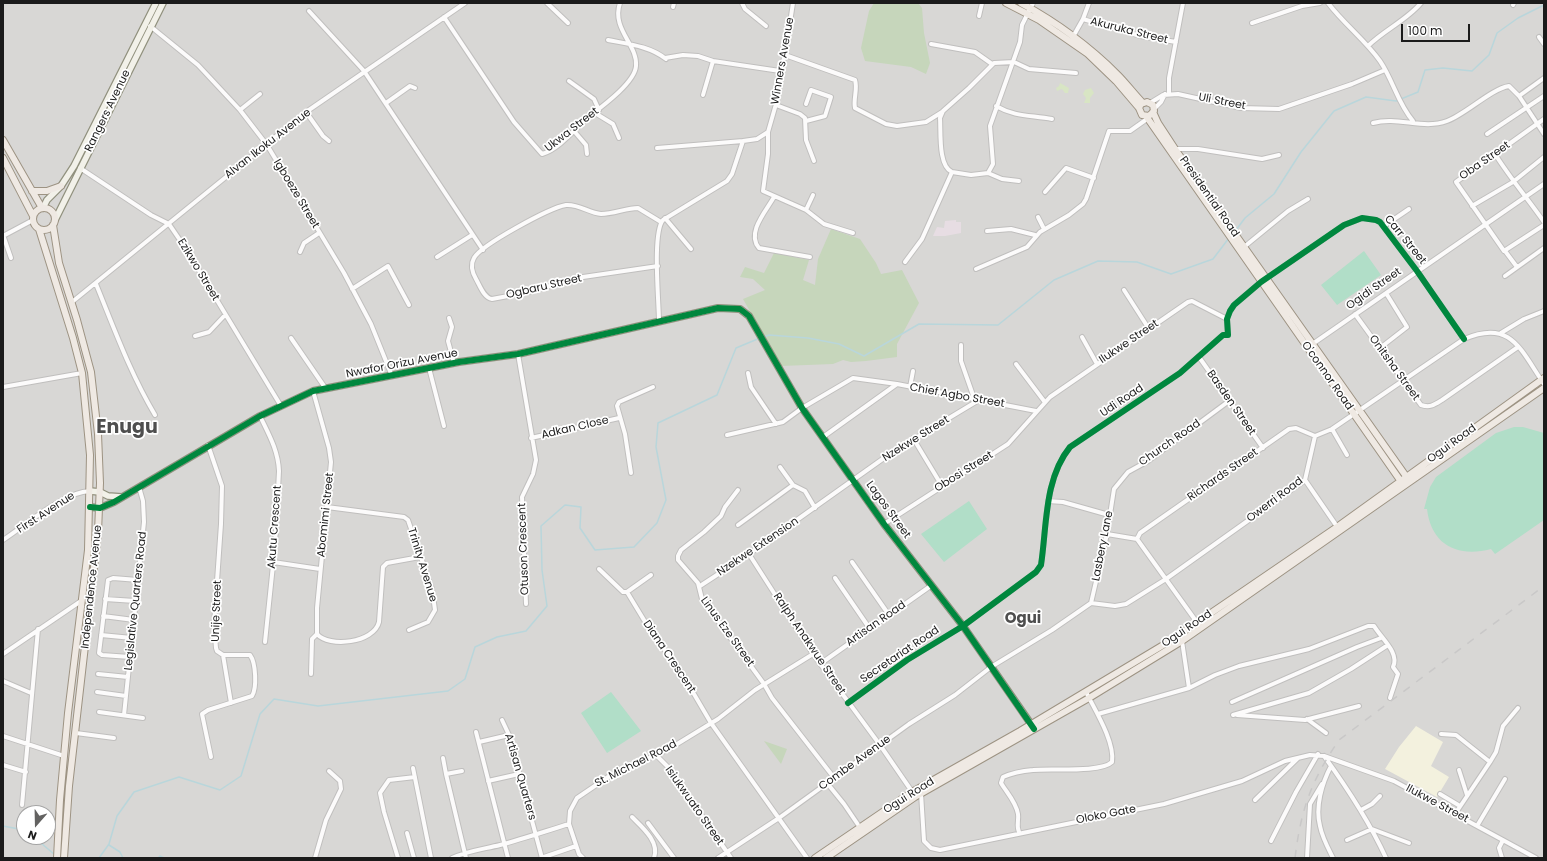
<!DOCTYPE html>
<html>
<head>
<meta charset="utf-8">
<style>
  body { margin:0 }
  #map { position:relative; width:1547px; height:861px; overflow:hidden; background:#e9e7e4; font-family:Poppins,sans-serif }
  canvas { display:block }
  .frame { position:absolute; inset:0; border:4px solid #1b1b1b; pointer-events:none }
  .north { position:absolute; left:16px; top:805px; width:40px; height:40px; box-sizing:border-box; background:#fff; border:1px solid #a4a4a4; border-radius:50%; rotate:200deg; font-size:11px; font-weight:700; line-height:16px; text-align:center; color:#1b1b1b }
  .north::after { content:''; display:block; margin:auto; width:14px; height:18px; background:#636261; clip-path:polygon(50% 0,100% 100%,50% 72%,0 100%) }
  .scale { position:absolute; left:1401px; top:24px; width:69px; height:18px; box-sizing:border-box; border:2px solid #1b1b1b; border-top:0; padding-left:5px; font-size:12px; line-height:14px; white-space:nowrap; color:#1b1b1b; -webkit-text-stroke:3px #fff; paint-order:stroke }
</style>
</head>
<body>
<div id="map">
<canvas width="1547" height="861"></canvas>
<div class="frame"></div>
<div class="north">N</div>
<div class="scale">100 m</div>
</div>
<script>
const ctx = document.querySelector('canvas').getContext('2d');
ctx.lineJoin = 'round';
function fill(path, color) { ctx.fillStyle = color; ctx.fill(path, 'evenodd'); }
function stroke(path, color, width, dash) { ctx.strokeStyle = color; ctx.lineWidth = width; ctx.lineCap = dash ? 'butt' : 'round'; ctx.setLineDash(dash || []); ctx.stroke(path); }
function write(font, color, halo, rows, align = 'center') {
  ctx.font = font + ' Poppins,sans-serif'; ctx.lineWidth = 3.5; ctx.setLineDash([]); ctx.textBaseline = 'middle'; ctx.strokeStyle = halo; ctx.fillStyle = color; for (const [text, x, y, turn = 0] of rows) {
    ctx.save(); ctx.translate(x, y); ctx.rotate((+turn || 0) * Math.PI / 180); ctx.textAlign = isNaN(turn) ? turn : align; if (halo) ctx.strokeText(text, 0, 0); ctx.fillText(text, 0, 0); ctx.restore();
  }
}
fill(new Path2D(`
  M3 3H1544V858H3ZM24 813H48V837H24Z`), '#d8d7d5');
fill(new Path2D(`
  M956 220V222H961V233L945 236H933L937 227 944 228 945 221Z`), '#e7dde3');
fill(new Path2D(`
  M1416 726 1443 742 1431 766 1449 777 1437 797 1385 769 1399 747Z`), '#f3f1de');
fill(new Path2D(`
  M1060 83 1069 88 1068 93H1065L1062 89 1057 91 1056 88 1059 86Z
  M1091 88 1094 93 1090 98V103H1084L1086 98 1083 94 1085 90Z`), '#d8e5c4');
fill(new Path2D(`
  M874 3H918L922 8 924 33 930 63 926 74 911 67 865 61 861 48 869 11Z
  M831 229 860 239 876 263 881 274 902 270 919 303 897 344V357L866 361 851 362 843 360 833 364 781 366 743 299 765 290 753 279 740 277 745 267 764 273 774 253 809 260 803 280 815 285 818 259Z
  M764 741 787 749 781 764Z`), '#c6d6bb');
fill(new Path2D(`
  M1364 251 1381 275 1337 305 1321 285Z
  M1514 427H1523L1544 433V520L1495 554 1491 549C1458 558 1431 545 1427 509H1424L1430 487 1436 477 1496 433Z
  M969 501 987 529 944 562 921 534Z
  M611 692 641 731 607 753 581 713Z`), '#b1dec8');
stroke(new Path2D(`
  M1236 230 1245 218 1274 194 1301 152 1334 111 1366 97 1396 101 1418 92 1425 70 1443 68 1472 71 1489 55 1497 33 1518 18 1544 5
  M764 337 769 335 808 338 839 344 864 356 919 324 998 325 1054 280 1098 261 1137 262 1171 274 1213 259 1229 238
  M3 826 24 830
  M34 837 55 855
  M109 845 120 852 123 858
  M99 858 109 844 117 816 134 792 179 777 220 790 241 776 260 714 274 699 318 706 448 691 465 679 475 647 497 637 526 631 547 606 542 570 541 526 565 505 581 507 580 528 595 550 634 547 657 523 666 500 656 447 658 423 717 395 736 348 760 338
  M158 858 160 856 164 858`), '#b9d6db', 1.5);
const street = new Path2D(`
  M547 3 568 23
  M742 3 745 9 766 26
  M1328 3C1344 24 1365 40 1380 61 1393 80 1398 104 1413 121
  M1513 5 1514 3
  M673 7 674 3
  M309 11 364 71 483 250
  M979 16 982 3
  M444 17 514 122 542 154C559 149 574 130 587 118 600 108 635 83 636 66 638 45 611 29 620 3
  M1083 19 1140 36 1176 42
  M1252 23 1302 6 1320 3
  M150 26 198 65 240 110 267 145 344 273 371 324 392 376
  M1074 35 1083 19 1089 3
  M1539 37 1544 44
  M608 40C628 44 650 46 666 59
  M931 44 975 52 992 64
  M1368 46C1384 30 1407 20 1421 3
  M785 55 855 80C858 89 853 99 855 108L886 124 897 126 926 122 942 112
  M665 58 683 55 698 56 713 61 780 71
  M569 81 594 99 599 110
  M1169 94V78L1183 3
  M703 95 713 61
  M1519 96 1544 78
  M386 103 410 86 415 88
  M1150 103 1163 95 1178 94 1241 108 1279 109 1352 84 1385 70
  M776 105 800 114 805 118 806 140 814 161
  M996 106C1015 117 1031 115 1052 119
  M1154 109 1161 102 1165 94
  M240 110 260 94
  M306 112 323 136 329 141
  M595 113 613 124 619 138
  M1544 119 1456 182 1504 251 1544 225
  M806 121 825 116 831 97 811 90 806 104
  M1373 123C1398 116 1423 130 1447 121 1466 114 1491 89 1509 86L1519 96 1544 134
  M574 131 586 145 587 154
  M768 132V154L763 191 806 210 824 224 853 233
  M1487 134 1544 96
  M657 148 743 141
  M1175 149H1198L1262 159 1279 155
  M1495 154C1510 178 1528 199 1544 222
  M80 168 151 215 169 224 186 249 281 406
  M952 172 971 175 988 173 1002 179 1019 181
  M988 173 993 164 990 126 1020 42 1022 25 1033 3
  M1045 192 1066 168 1094 178
  M774 197C766 211 746 233 759 248L810 257
  M1472 206 1513 182 1544 157
  M806 210 813 195
  M1038 217 1044 229
  M665 218 691 249
  M1384 226 1409 209
  M987 231 1011 229 1035 235
  M3 235 11 258
  M3 236 33 220
  M1244 247 1288 211 1308 199
  M1505 251 1517 267
  M300 252 304 243 319 233
  M437 257 472 235
  M905 262 922 239 952 172C938 166 941 132 940 118L943 111 969 88 994 63 1014 62 1029 69 1076 73
  M658 266 583 277 524 293 492 299C484 298 480 286 476 279 472 272 470 265 474 258 481 245 549 208 566 205 579 204 589 213 601 214 614 214 626 208 638 208L661 222
  M976 269 1027 247 1040 232 1069 215 1083 204 1086 199 1109 131H1130L1147 119
  M1505 276 1544 248
  M96 284C114 328 130 373 155 415
  M352 289 388 266 409 305
  M1124 290 1149 329
  M72 302 306 112 465 3
  M1355 314 1421 405C1430 408 1434 405 1442 400L1518 347
  M449 318 452 327 448 341 454 363
  M659 322C659 302 652 233 663 220L727 181 732 174 743 141 757 139 768 132 778 97 780 71 785 55 793 3
  M1501 333 1524 319 1544 311
  M195 336 209 332 225 315
  M1082 337 1097 364
  M291 338 326 389
  M961 345V361L974 398
  M1311 345 1544 184
  M1380 348 1407 327 1386 293
  M518 354 536 460 533 474 522 497 526 604
  M1199 357 1263 448
  M1016 364 1044 401
  M429 368 444 426
  M748 373 751 387 776 424
  M3 387 82 373
  M910 387 913 371
  M313 391 329 448 331 462 317 608V634C329 648 374 643 379 622L383 567 387 563 420 557
  M260 416C269 435 278 450 279 471L275 546 265 642
  M1332 429 1347 455
  M727 435 783 422 802 408 853 378 897 384
  M1315 436 1332 429 1464 339C1511 319 1520 349 1544 384
  M823 437 897 384 1036 411
  M531 438 619 418
  M913 438 942 486
  M208 445 222 486 221 524 214 624 216 648 217 651 223 655H250C256 663 257 688 252 696L208 710 202 714 211 757
  M780 467 793 485 805 491 815 508
  M631 473 625 434 617 406 619 402 653 387
  M1305 480 1338 528
  M738 490 725 507 721 516 704 532 681 550 678 556V560L698 583 702 599 764 684 772 698 835 779
  M1048 501 1063 502 1109 515
  M327 507 404 517 408 520 432 589 435 610 428 622 409 630
  M884 524 1008 444 1050 397 1188 302 1192 301 1227 319
  M738 525 793 485
  M1107 534 1137 539
  M1137 539 1140 533 1289 429 1296 428 1315 436
  M1137 539 1201 628
  M3 540C26 525 63 492 90 491
  M749 554 813 654 880 745 913 793
  M273 562 320 569
  M852 562 889 615
  M599 569 623 592H627L651 575
  M835 578 870 629
  M700 586 749 554 891 453 979 400
  M627 592 647 625 684 677 711 723 807 858
  M105 599 135 601
  M1091 603 1107 534 1114 489 1128 472 1148 461 1229 401
  M103 616 134 620
  M101 635 132 638
  M1182 641 1189 688
  M3 654 81 601
  M223 655 231 703
  M130 657 102 655 99 653 108 580 113 578 138 580
  M820 664 932 585
  M98 674 128 677
  M311 674 312 639 317 634
  M3 681 31 693
  M97 692 126 696
  M1232 702 1357 647 1381 638
  M848 703 907 660 963 626 1036 572 1041 565C1047 526 1044 479 1070 447L1180 373 1223 335H1228L1227 319 1230 311 1234 305 1261 282 1344 225 1362 218 1376 220 1380 222 1417 271 1464 339
  M99 712 143 718
  M1098 714 1189 688 1215 675 1239 666 1309 649 1368 626H1374C1381 638 1400 653 1393 667L1398 674 1390 698
  M124 715 144 522 143 501 139 487
  M1233 715 1309 693 1351 669 1388 645
  M1237 715 1305 720 1359 706
  M1307 719 1326 733
  M502 720 509 735 542 858
  M476 732 508 858
  M76 733 114 738
  M1441 734 1456 735 1490 762
  M3 736 64 756
  M479 742 509 735
  M656 755 669 768 731 858
  M1324 756C1348 789 1369 821 1386 858
  M443 758 446 774 466 858
  M3 765 26 772
  M1331 766C1322 783 1315 807 1320 826 1322 837 1328 848 1333 858
  M413 768 431 858
  M1459 770 1467 795
  M446 774 462 771
  M488 781 519 774
  M827 783 844 804 861 829
  M921 793 924 841 931 848 940 850 1164 804 1242 781 1285 761 1310 755 1324 756 1394 781 1536 858
  M1440 794 1460 806
  M1255 800 1298 758
  M22 805 38 629
  M1361 810 1372 804 1380 796
  M1455 814 1490 762 1496 752 1503 726 1518 708
  M632 817C642 827 660 842 654 858
  M648 823 674 858
  M1477 826 1505 779
  M1019 832C1016 825 1019 821 1018 814 1016 802 1007 793 1001 783L1003 777C1012 773 1022 771 1033 770 1049 768 1101 773 1112 762 1115 742 1095 710 1086 692
  M407 833 414 858
  M1347 840 1372 829 1409 843
  M1271 841 1296 792 1318 754
  M315 858 326 820 341 789 340 781 329 771
  M398 858 384 812 380 793 389 780 415 777
  M452 858C467 851 484 849 500 845 523 839 546 831 569 824
  M541 858 576 846
  M583 858 579 854 569 824 570 811 577 798 608 777 669 749 718 719 755 690 813 654
  M718 858 779 818 909 724 955 695 991 667 1052 630 1091 603 1115 606 1126 604 1166 579 1305 480 1315 436
  M1307 858 1310 804 1322 784
  M1502 858 1499 848 1503 840`);
const secondary = new Path2D(`
  M43 208 47 200 61 186 74 166 156 3
  M55 220 163 3
  M90 491 100 492 108 496 122 497
  M90 507 100 508 114 502 260 416 313 391 459 362 518 354 718 308 740 309 749 316 802 408 884 524 963 626 1033 727`);
const primary = new Path2D(`
  M1006 3 1039 20 1088 54 1116 81 1139 108 1142 115 1149 116 1154 111 1153 105 1147 102 1141 104 1139 108
  M1021 3C1058 23 1089 46 1118 75 1127 84 1134 94 1143 103
  M1153 112 1158 123 1175 149 1408 479
  M1146 116 1402 483
  M3 140 42 208
  M3 158 33 216
  M32 191H47L61 186
  M33 219a11 11 0 1 1 22 0a11 11 0 1 1-22 0Z
  M53 225 59 263 77 320 91 372 98 434 100 483 98 532 69 786 64 858
  M39 229 73 338 82 373 90 455 88 550 68 713 60 800 57 858
  M815 858 912 792 1020 731 1170 641 1337 527 1544 378
  M826 858 915 797 1089 698 1182 641 1544 388`);
stroke(street, '#c0bfbe', 6);
stroke(secondary, '#91917e', 8);
stroke(primary, '#9d9383', 8);
stroke(street, '#fcfbfb', 4);
stroke(secondary, '#f2f1e9', 5.5);
stroke(primary, '#efe9e3', 6);
stroke(new Path2D(`
  M1295 858C1301 809 1311 781 1339 740L1544 586`), '#c9c8c8', 1.5, [8, 8]);
stroke(new Path2D(`
  M90 507 100 508 114 502 260 416 313 391 459 362 518 354 718 308 740 309 749 316 802 408 884 524 963 626 1034 729
  M848 703 907 660 963 626 1036 572 1041 565C1047 526 1044 479 1070 447L1180 373 1223 335H1228L1227 319 1230 311 1234 305 1261 282 1344 225 1362 218 1376 220 1380 222 1417 271 1464 339`), '#00873e', 6);
write('11px', '#1b1b1b', '#fff', [
  ["Akuruka Street",1129,31,14],
  ["Winners Avenue",783,61,-80],
  ["Uli Street",1222,102,11],
  ["Rangers Avenue",108,111,-64],
  ["Ukwa Street",572,130,-38],
  ["Alvan Ikoku Avenue",268,144,-38],
  ["Oba Street",1485,161,-35],
  ["Igboeze Street",296,194,59],
  ["Presidential Road",1209,197,55],
  ["Carr Street",1405,240,51],
  ["Ezikwo Street",198,270,59],
  ["Ogbaru Street",544,287,-13],
  ["Ogidi Street",1374,289,-35],
  ["Ilukwe Street",1129,342,-34],
  ["Nwafor Orizu Avenue",402,364,-11],
  ["Onitsha Street",1394,368,54],
  ["O'connor Road",1327,376,55],
  ["Chief Agbo Street",957,396,10],
  ["Udi Road",1122,401,-34],
  ["Basden Street",1231,403,55],
  ["Adkan Close",575,428,-13],
  ["Nzekwe Street",916,439,-32],
  ["Church Road",1170,443,-35],
  ["Ogui Road",1452,444,-36],
  ["Obosi Street",964,472,-32],
  ["Richards Street",1223,475,-35],
  ["Owerri Road",1275,500,-37],
  ["Lagos Street",888,510,54],
  ["First Avenue",46,513,-33],
  ["Abomimi Street",326,515,-84],
  ["Akutu Crescent",275,527,-86],
  ["Lasbery Lane",1103,546,-79],
  ["Nzekwe Extension",758,547,-34],
  ["Otuson Crescent",524,549,-92],
  ["Trinity Avenue",422,565,73],
  ["Independence Avenue",92,587,-84],
  ["Legislative Quarters Road",136,601,-84],
  ["Unije Street",217,611,-88],
  ["Artisan Road",876,624,-35],
  ["Ogui Road",1187,629,-34],
  ["Linus Eze Street",727,632,54],
  ["Ralph Anakwue Street",809,644,56],
  ["Secretariat Road",900,655,-34],
  ["Diana Crescent",669,657,56],
  ["Combe Avenue",855,763,-36],
  ["St. Michael Road",636,764,-27],
  ["Artisan Quarters",520,777,74],
  ["Ogui Road",909,796,-32],
  ["Ilukwe Street",1437,804,28],
  ["Isiukwuato Street",694,806,55],
  ["Oloko Gate",1106,815,-11]
]);
write('bold 15px', '#4e4e4e', '#fff', [
  ["Ogui",1023,619]
]);
write('bold 19px', '#4e4e4e', '#fff', [
  ["Enugu",127,428]
]);
</script>
</body>
</html>
